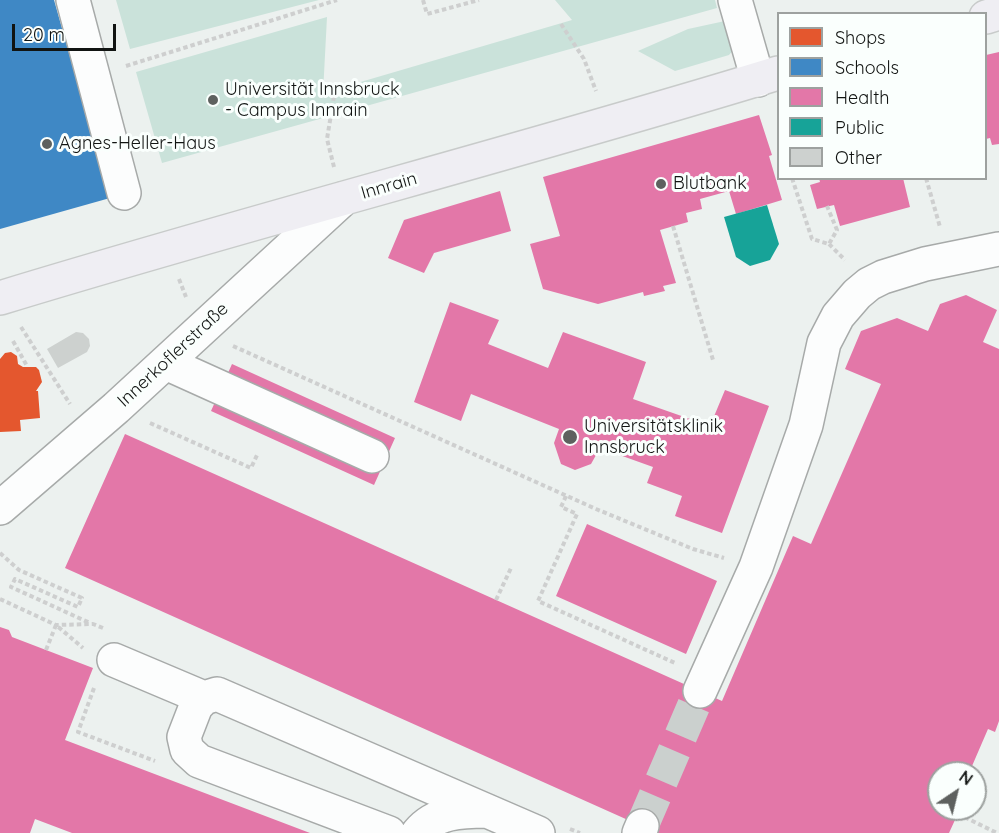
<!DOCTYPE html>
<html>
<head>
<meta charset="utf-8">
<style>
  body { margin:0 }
  #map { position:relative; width:999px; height:833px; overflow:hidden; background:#ecf1ef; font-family:Quicksand,sans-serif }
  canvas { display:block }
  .legend { position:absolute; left:777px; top:12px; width:210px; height:168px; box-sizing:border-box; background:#fafffd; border:2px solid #9da19f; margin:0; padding:8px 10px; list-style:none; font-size:18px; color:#111412 }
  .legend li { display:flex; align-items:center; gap:12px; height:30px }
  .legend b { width:30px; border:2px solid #9da19f }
  .north { position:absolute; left:927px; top:761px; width:60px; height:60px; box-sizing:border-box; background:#fafffd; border:2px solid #9da19f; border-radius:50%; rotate:35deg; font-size:16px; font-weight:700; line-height:24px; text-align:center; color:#111412 }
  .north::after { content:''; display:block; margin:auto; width:21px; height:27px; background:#5e615f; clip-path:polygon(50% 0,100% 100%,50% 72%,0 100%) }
  .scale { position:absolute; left:12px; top:24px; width:104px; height:27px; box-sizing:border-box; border:3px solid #111412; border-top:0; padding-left:8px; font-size:18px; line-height:21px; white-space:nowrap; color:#111412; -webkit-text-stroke:4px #fafffd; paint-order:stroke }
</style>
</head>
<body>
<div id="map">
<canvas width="999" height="833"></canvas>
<ul class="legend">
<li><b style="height:16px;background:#e4572e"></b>Shops</li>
<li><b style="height:16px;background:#3f88c5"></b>Schools</li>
<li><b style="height:16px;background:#e377a8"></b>Health</li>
<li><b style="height:16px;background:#17a398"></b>Public</li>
<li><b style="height:16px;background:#cdd1cf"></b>Other</li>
</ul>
<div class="north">N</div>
<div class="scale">20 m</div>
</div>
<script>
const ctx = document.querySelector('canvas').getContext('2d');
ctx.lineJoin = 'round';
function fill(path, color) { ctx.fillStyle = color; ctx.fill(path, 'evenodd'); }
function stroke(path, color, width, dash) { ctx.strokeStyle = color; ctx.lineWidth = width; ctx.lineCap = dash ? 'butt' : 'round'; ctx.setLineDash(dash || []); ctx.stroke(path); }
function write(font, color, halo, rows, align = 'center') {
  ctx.font = font + ' Quicksand,sans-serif'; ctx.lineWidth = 6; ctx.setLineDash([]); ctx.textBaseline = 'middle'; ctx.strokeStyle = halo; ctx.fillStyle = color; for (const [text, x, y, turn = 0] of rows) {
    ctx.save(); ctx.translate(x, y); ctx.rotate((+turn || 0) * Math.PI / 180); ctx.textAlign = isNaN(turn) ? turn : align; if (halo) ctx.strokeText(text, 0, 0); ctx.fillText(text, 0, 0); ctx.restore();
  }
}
fill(new Path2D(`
  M116 0H319L130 49Z
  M555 0H715L717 8 162 163 136 72 327 17 323 93 572 20Z
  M725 21 734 49 729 55 675 71 638 51 688 29Z`), '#cae2da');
fill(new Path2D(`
  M11 352 17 356 18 364 23 367H36L39 370 42 382 36 391H38L40 418 20 420 21 431 0 432V359L5 353Z`), '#e4572e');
fill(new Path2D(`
  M0 0H54L110 198 0 229Z`), '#3f88c5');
fill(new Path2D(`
  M999 52V144L992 145 990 138 986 139V55Z
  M759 115 772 155 769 156 782 200 736 214 729 191 700 199 702 209 686 213 688 222 660 230 676 283 663 286 665 291 644 296 643 292 598 304 543 289 530 244 560 236 543 177Z
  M819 178H903L910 207 840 226 834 205 817 209 810 185 820 182Z
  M500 191 511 231 434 253 424 273 388 258 404 220Z
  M966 295 997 310 983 342 999 349V721L995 732 988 729 969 773H939V809H960L949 833H657L65 568 125 434 722 701 793 536 811 544 881 384 845 369 861 331 897 318 928 331 940 304Z
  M450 302 499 320 488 344 548 368 563 332 646 362 633 399 710 426 725 390 769 406 722 533 675 516 682 496 647 483 653 467 600 448 591 464 575 470 561 464 554 443 559 429 471 394 461 421 414 402Z
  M232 364 395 438 374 485 211 411Z
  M587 524 717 581 686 654 556 596Z
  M0 627 9 630 12 637 93 668 65 740 310 833H72L35 819 30 833H0Z`), '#e377a8');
fill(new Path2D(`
  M767 205 779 244 770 260 750 266 736 257 724 217Z`), '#17a398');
fill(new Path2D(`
  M76 332 83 333 89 339 90 346 87 352 58 368 47 349Z`), '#cdd1cf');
stroke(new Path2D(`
  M642 826 700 691`), '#cbd0ce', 33, [33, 16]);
const minor = new Path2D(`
  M73 0 124 193
  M735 0 758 80
  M166 363 372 456
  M0 508 116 408 343 199
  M114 660 204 698
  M700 691 756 567 806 425 824 343 838 316 857 294 869 284 883 277 925 264 999 249
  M389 833 199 761 187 750 184 737 196 706 204 698 217 694 538 833
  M418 833C435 812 461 811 487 811
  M639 833 642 826`);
const major = new Path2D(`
  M986 17 999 13
  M0 298C258 219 520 152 778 73`);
stroke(minor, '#a7aaa9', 36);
stroke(major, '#c8cbca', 36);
stroke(new Path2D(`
  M423 0 427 14 479 0
  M561 24 584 59 596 91
  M126 66 337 0
  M334 167 327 139 335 90
  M792 178 812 239 829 244 837 230 827 206
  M926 178 940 227
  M673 226 713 360
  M829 244 845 260
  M179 279 186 297
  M21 327 70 404
  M13 341 27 366
  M233 346 596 509 693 549 724 558
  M150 423 251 468 258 453
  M566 496 561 507 577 514 538 601 675 663
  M0 553 19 570 82 598 78 607 15 579 11 587 90 623
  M0 599 56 625 93 624 103 628
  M496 600 511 568
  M46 650 56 625 83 648
  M94 688 78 732 155 761
  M958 814 997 833
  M570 829 580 833`), '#cecfcf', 4, [4.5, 3]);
stroke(minor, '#fcfdfd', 33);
stroke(major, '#efeef3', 33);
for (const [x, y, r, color] of [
  [213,100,6,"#5e615f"],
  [47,144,6,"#5e615f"],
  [661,184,6,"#5e615f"],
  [570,437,8,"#5e615f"]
]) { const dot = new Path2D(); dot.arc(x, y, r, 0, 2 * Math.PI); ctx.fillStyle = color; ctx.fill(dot); stroke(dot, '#fafffd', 2); }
write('18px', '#111412', '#fafffd', [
  ["Universität Innsbruck",225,90],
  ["- Campus Innrain",225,111],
  ["Agnes-Heller-Haus",59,144],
  ["Blutbank",673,184],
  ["Universitätsklinik",584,427],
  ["Innsbruck",584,448]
], 'left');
write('18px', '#111412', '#fafffd', [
  ["Innrain",389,186,-16],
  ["Innerkoflerstraße",173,355,-43]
]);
</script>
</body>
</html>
